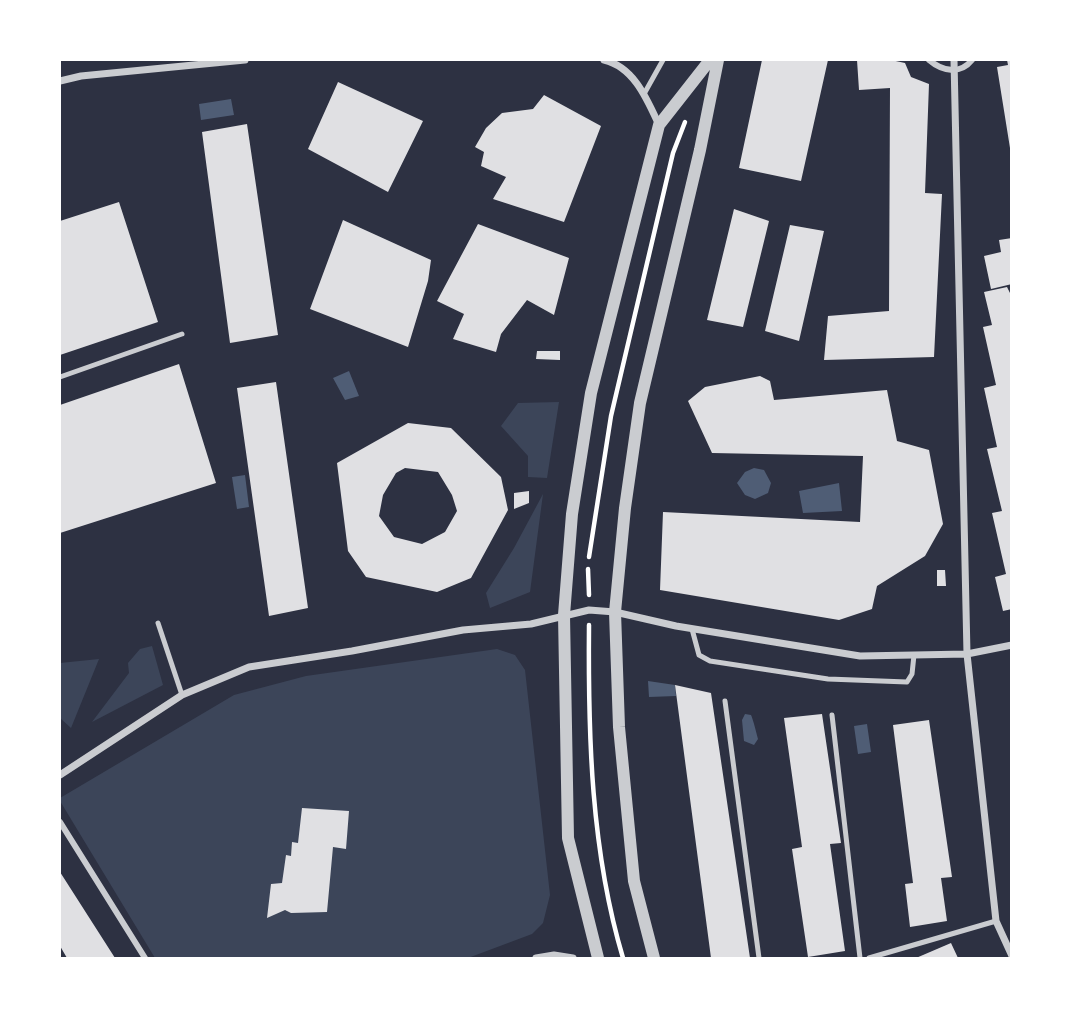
<!DOCTYPE html>
<html>
<head>
<meta charset="utf-8">
<style>
  body { margin:0 }
  #map { position:relative; width:1071px; height:1018px; overflow:hidden; background:#2d3142; font-family:Barlow,sans-serif }
  canvas { display:block }
  .frame { position:absolute; inset:0; border:61px solid #fff; pointer-events:none }
</style>
</head>
<body>
<div id="map">
<canvas width="1071" height="1018"></canvas>
<div class="frame"></div>
</div>
<script>
const ctx = document.querySelector('canvas').getContext('2d');
ctx.lineJoin = 'round';
function fill(path, color) { ctx.fillStyle = color; ctx.fill(path, 'evenodd'); }
function stroke(path, color, width, dash) { ctx.strokeStyle = color; ctx.lineWidth = width; ctx.lineCap = dash ? 'butt' : 'round'; ctx.setLineDash(dash || []); ctx.stroke(path); }
fill(new Path2D(`
  M559 402 547 478 528 477V456L501 426 518 403Z
  M543 494 530 592 490 608 486 593 514 548Z
  M152 646 163 685 92 722 129 673 128 663 140 649Z
  M497 649 515 655 525 670 550 895 543 923 532 934 468 958H155L60 801V798L234 695 306 676Z
  M99 659 71 728 60 718V663Z`), '#3c4559');
fill(new Path2D(`
  M231 99 234 115 201 120 199 104Z
  M349 371 359 396 345 400 333 378Z
  M754 468 764 470 771 483 768 493 755 499 745 495 737 483 745 472Z
  M245 475 249 507 237 509 232 477Z
  M839 483 842 511 803 513 799 491Z
  M648 681 675 685 676 696 649 697Z
  M745 714 751 715C753 719 757 735 758 739L754 745 744 741 742 720Z
  M867 724 871 752 858 754 854 726Z`), '#4f5d75');
fill(new Path2D(`
  M762 60H828L801 181 739 168Z
  M857 60H891L905 63 911 77 929 84 925 193 942 194 934 357 824 360 828 316 889 311 890 88 859 90Z
  M1007 60H1012L1010 148 997 67 1008 65Z
  M338 82 423 121 388 192 308 149Z
  M544 95 601 126 564 222 493 199 506 177 481 166 484 152 475 147 486 128 502 113 533 109Z
  M247 124 278 335 230 343 202 132Z
  M119 202 158 322 60 355V221Z
  M734 209 769 221 743 327 707 320Z
  M343 220 431 260 428 281 408 347 310 309Z
  M478 224 569 258 554 315 527 300 501 334 496 352 453 339 464 314 437 301Z
  M790 225 824 231 799 341 765 331Z
  M1012 238V284L991 289 984 256 1001 252 999 240Z
  M1007 287 1012 297V609L1003 611 995 577 1006 574 992 513 1002 511 987 449 997 447 984 388 996 385 983 327 992 325 984 292Z
  M537 351H560V360L536 359Z
  M179 364 216 483 60 533V405Z
  M760 376 770 381 774 400 887 390 897 441 929 450 943 524 925 556 877 586 872 609 839 620 660 590 663 512 860 522 863 456 712 453 688 401 705 387Z
  M276 382 308 608 269 616 237 388Z
  M408 423 451 428 501 477 508 510 471 578 437 592 366 577 348 551 337 463ZM405 468 438 472 452 495 457 511 445 532 422 544 394 537 379 516 383 495 396 473Z
  M529 491V503L514 509V493Z
  M937 570H945L946 586H937Z
  M675 685 711 693 750 958H711Z
  M822 714 841 843 830 844 845 951 808 957 792 849 802 847 784 718Z
  M929 720 952 877 941 878 947 921 910 927 905 884 913 883 893 725Z
  M302 808 349 811 346 849 333 847 327 912 291 913 285 910 267 918 271 884 282 883 286 855 291 856 292 842 298 843Z
  M60 872 115 958H67L60 946Z
  M951 943 958 958H916Z`), '#e0e0e3');
stroke(new Path2D(`
  M589 557 611 416 673 153 685 122
  M588 569 589 595
  M589 625C588 736 591 851 623 958`), '#fff', 4.5);
stroke(new Path2D(`
  M644 94 663 60
  M60 377 182 334
  M158 623 182 695
  M692 629 699 655 710 661 828 679 907 682 912 674 914 655
  M725 701 759 958
  M832 715 860 958
  M869 958 996 921`), '#caccd0', 5);
stroke(new Path2D(`
  M929 60C942 71 960 75 972 60
  M60 822 145 958`), '#caccd0', 6);
stroke(new Path2D(`
  M604 60C634 67 647 99 659 125
  M954 60 967 654 996 921 1012 956
  M60 81 81 76 245 60
  M60 775 182 695 249 667 352 651 463 630 531 624 589 610 615 612 676 626 860 656 967 654 1012 645
  M536 958 554 955 573 958`), '#caccd0', 7);
stroke(new Path2D(`
  M598 958 568 838 564 615 572 514 591 393 659 125 710 60
  M654 958 634 881 619 727 615 612 625 508 640 403 700 150 718 60`), '#caccd0', 12);
</script>
</body>
</html>
